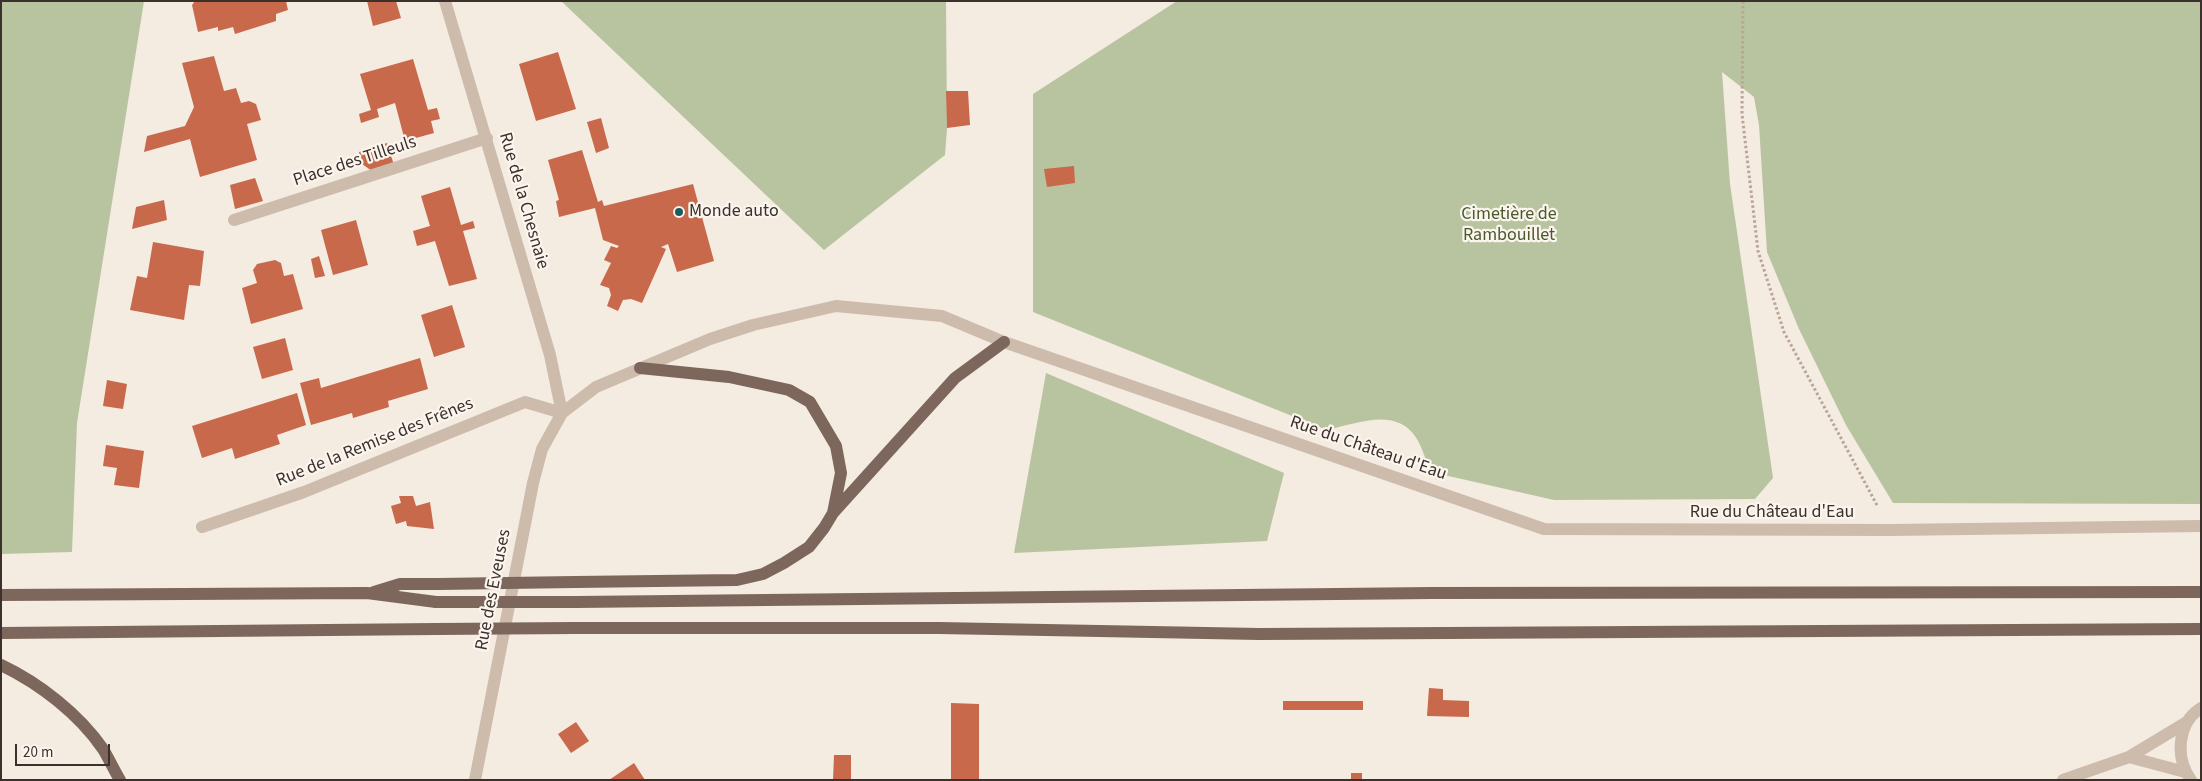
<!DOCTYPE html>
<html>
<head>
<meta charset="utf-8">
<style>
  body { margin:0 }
  #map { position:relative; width:2202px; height:781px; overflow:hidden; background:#f4ebe1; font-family:"Source Sans 3",sans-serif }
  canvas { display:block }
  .frame { position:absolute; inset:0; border:2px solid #3b302b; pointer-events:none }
  .scale { position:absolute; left:15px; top:744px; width:95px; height:22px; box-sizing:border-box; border:2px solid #3b302b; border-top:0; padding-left:6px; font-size:15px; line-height:18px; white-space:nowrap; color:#3b302b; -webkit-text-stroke:4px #fbf5ee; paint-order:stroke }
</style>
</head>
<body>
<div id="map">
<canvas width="2202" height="781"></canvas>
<div class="frame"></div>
<div class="scale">20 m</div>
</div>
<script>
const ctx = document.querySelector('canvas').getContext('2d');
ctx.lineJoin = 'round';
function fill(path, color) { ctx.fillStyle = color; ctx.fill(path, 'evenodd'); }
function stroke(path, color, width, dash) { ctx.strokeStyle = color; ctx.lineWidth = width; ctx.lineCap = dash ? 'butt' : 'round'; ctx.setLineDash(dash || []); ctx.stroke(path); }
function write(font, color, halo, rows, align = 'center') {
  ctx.font = font + ' "Source Sans 3",sans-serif'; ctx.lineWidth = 4.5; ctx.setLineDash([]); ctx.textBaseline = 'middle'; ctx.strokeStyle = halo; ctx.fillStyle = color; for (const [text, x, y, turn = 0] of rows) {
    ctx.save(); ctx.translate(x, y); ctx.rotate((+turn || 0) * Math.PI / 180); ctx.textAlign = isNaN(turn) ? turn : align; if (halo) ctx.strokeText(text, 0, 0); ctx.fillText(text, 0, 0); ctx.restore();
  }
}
fill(new Path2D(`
  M1 1H144L77 423 72 552 1 554Z
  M561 1H946L947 128 945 155 824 250Z
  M1177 1H2201V504L1893 503 1846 425 1799 329 1767 252 1759 125 1754 97 1722 72 1730 184 1773 478 1755 499 1554 500 1431 472C1426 461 1422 446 1415 436 1394 407 1356 424 1327 430L1033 312V94Z
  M1046 373 1284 473 1267 541 1014 553Z`), '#b8c4a0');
fill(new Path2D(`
  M195 1H286L288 10 276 14V21L235 34 233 27 218 31V27L198 32 192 5Z
  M367 1H396L401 18 373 26Z
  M558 52 576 109 536 121 519 64Z
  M214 56 224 91 236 88 241 103 249 101 256 104 261 120 247 124 257 160 200 177 190 139 144 152 147 136 185 126 194 107 182 63Z
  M413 59 428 110 437 108 440 119 431 121 434 133 405 141 395 103 377 109 379 117 361 123 359 114 371 110 360 74Z
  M946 91H968L970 125 947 128Z
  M601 118 609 148 596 153 587 122Z
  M387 143 394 165 372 171 362 164 359 152Z
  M582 150 598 202 602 200 604 206 693 184 714 261 677 272 668 244 661 247 666 249 642 303 631 299 623 300 618 311 607 306 611 295 609 288 600 285 611 263 604 260 611 246 617 248 619 246 603 240 595 208 559 217 556 201 559 200 548 160Z
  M1074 166 1075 183 1047 187 1044 169Z
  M255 178 263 201 235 209 230 185Z
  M450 187 461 225 473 221 475 228 463 231 477 279 449 286 435 241 417 246 413 231 430 226 421 196Z
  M164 200 167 220 132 229 136 207Z
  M356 220 368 265 333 275 321 230Z
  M153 242 204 251 200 286 189 285 184 320 130 310 137 276 147 278Z
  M319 256 325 276 315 278 311 259Z
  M275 260 281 263 284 276 293 274 303 309 251 324 242 288 257 283 253 270 257 264Z
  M452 305 465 347 434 357 421 315Z
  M285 338 293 370 262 379 253 347Z
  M420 358 428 389 388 401 389 407 353 418 352 413 311 425 300 383 319 378 321 388Z
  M107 380 127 384 123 409 103 406Z
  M297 393 306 425 277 435 280 444 235 459 232 448 202 458 192 426Z
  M106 445 144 451 139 488 114 485 117 468 103 466Z
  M399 496H413L416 506 430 502 434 529 407 526 406 521 396 524 391 506 401 503Z
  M1429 688 1443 689V700L1469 701V717L1427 716Z
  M1283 701H1363V710H1283Z
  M951 703 979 704V780H951Z
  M576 722 589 741 571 753 558 734Z
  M834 755H851V780H833Z
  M634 763 645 780H609Z
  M1351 773H1362V780H1351Z`), '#c8694b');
stroke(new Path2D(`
  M1743 1 1742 114 1758 251 1784 332 1878 507`), '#b9a596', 3, [2.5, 2.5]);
stroke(new Path2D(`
  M445 1 550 355 562 413
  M234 220 487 138
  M202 527 304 492 525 402 562 413
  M2129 757 2185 772
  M475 780 533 483 542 449 562 413 596 387 710 339 753 325 836 306 942 316 1004 342 1544 529 1891 530 2201 526
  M2063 780 2129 757 2187 722
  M2191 780C2175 758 2177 723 2201 708`), '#cdbbac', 12);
stroke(new Path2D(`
  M833 513 955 378 1004 342
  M575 582 737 580 763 574 784 563 809 547 824 528 833 513 841 473 836 446 810 402 789 390 729 377 640 368
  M374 592 400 584H438
  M1 595 367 593 436 602
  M576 602 1432 593 2201 592
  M574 628H939L1259 634 2201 629
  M1 633 436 629
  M1 665C39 683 79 714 103 749 109 759 114 770 120 780`), '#7d675c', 12);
stroke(new Path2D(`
  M438 584 575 582
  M436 602H576
  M436 629 574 628`), '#7d675c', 12);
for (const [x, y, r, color] of [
  [679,212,5,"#1f5a5e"]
]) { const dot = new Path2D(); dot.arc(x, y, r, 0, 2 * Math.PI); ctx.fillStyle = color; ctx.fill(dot); stroke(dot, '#fbf5ee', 2); }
write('18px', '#3b302b', '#fbf5ee', [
  ["Place des Tilleuls",355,162,-18],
  ["Rue de la Chesnaie",523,201,74],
  ["Rue de la Remise des Frênes",375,443,-22],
  ["Rue du Château d'Eau",1368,449,19],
  ["Rue du Château d'Eau",1772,513],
  ["Rue des Eveuses",494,590,-79]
]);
write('18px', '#3b302b', '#fbf5ee', [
  ["Monde auto",689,212]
], 'left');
write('18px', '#4a5a2e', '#fbf5ee', [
  ["Cimetière de",1509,215],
  ["Rambouillet",1509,236]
]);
</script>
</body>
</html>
